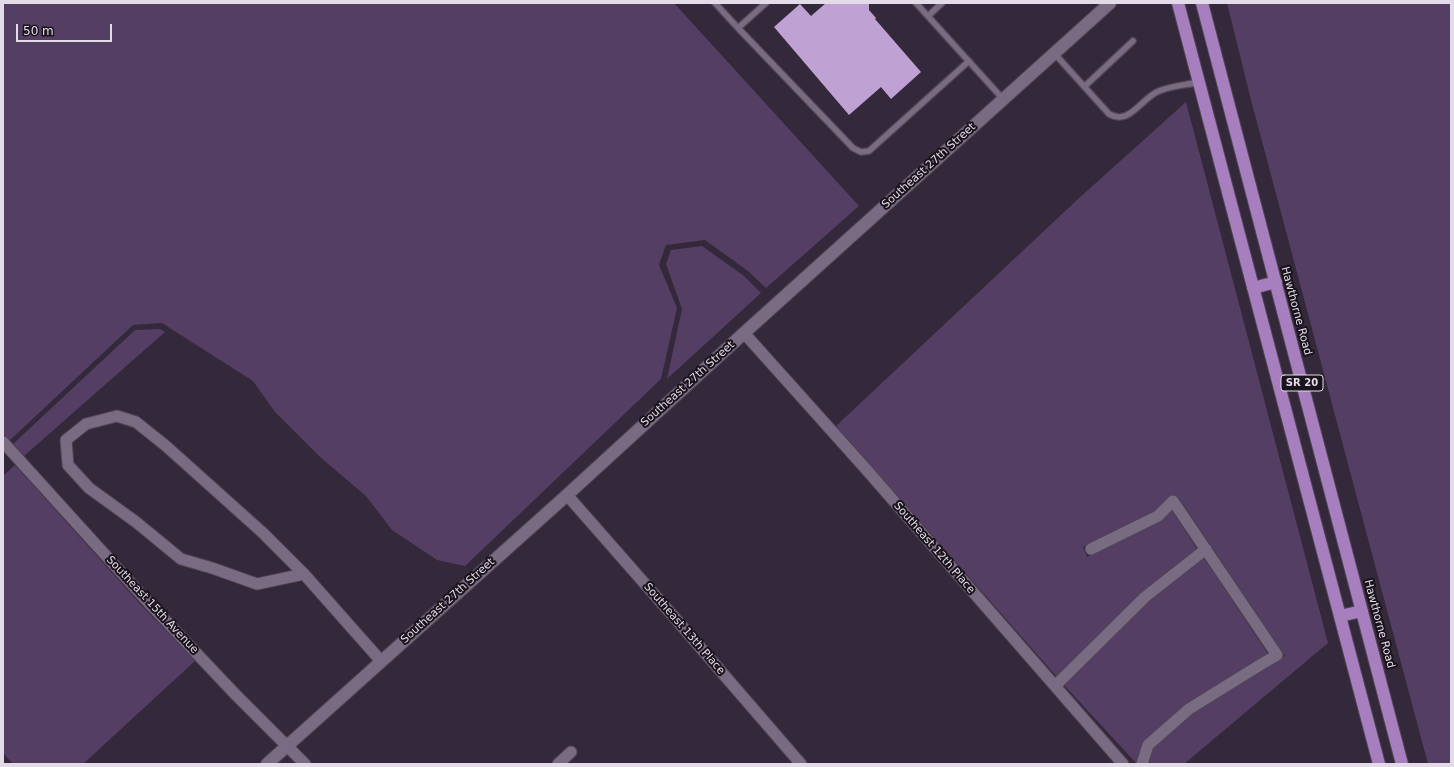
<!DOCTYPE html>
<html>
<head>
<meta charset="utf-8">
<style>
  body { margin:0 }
  #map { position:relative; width:1454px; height:767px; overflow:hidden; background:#34283b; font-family:"DejaVu Sans",sans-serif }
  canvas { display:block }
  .frame { position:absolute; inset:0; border:4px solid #e3dbe8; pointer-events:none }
  .scale { position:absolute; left:16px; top:24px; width:96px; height:18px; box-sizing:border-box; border:2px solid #e3dbe8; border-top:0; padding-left:5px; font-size:12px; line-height:14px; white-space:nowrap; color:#e3dbe8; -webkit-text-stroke:3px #19131c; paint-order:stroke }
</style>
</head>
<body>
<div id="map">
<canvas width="1454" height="767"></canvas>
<div class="frame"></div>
<div class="scale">50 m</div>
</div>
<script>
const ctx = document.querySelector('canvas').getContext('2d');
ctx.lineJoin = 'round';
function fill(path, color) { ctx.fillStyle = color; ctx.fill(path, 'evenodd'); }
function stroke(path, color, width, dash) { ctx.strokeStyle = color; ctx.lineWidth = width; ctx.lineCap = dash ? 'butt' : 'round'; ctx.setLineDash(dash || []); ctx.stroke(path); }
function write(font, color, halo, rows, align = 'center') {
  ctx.font = font + ' "DejaVu Sans",sans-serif'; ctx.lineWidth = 4; ctx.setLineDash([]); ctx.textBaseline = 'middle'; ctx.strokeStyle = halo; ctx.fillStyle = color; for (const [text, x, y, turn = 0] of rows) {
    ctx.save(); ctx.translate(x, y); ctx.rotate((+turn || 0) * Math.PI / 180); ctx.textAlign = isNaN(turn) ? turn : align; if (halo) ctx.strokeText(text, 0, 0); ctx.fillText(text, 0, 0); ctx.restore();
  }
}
fill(new Path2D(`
  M3 3H674L859 206 766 288 748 271 705 240 666 245 659 265 677 308 661 379 465 566 437 560 392 530 366 496 320 457 275 412 253 381 162 323 133 325 9 441 3 434Z
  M1227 3H1451V764H1428L1251 100Z
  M1186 102 1328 643 1184 764H1149L1153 748 1192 714 1285 656 1179 498 1169 497 1155 511 1083 547 1087 557 1160 521 1172 511 1197 549 1141 593 1057 677 836 426 1078 199Z
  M702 246 744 276 761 293 667 379 682 309 666 264 671 250Z
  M160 329 165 332 24 456 13 444 135 330Z
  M15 465 142 606 195 661 83 764H13L3 753V476Z
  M1204 558 1268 654 1185 705 1145 741 1136 763 1064 685 1148 601Z`), '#553e63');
fill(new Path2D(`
  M826 3H869V10L876 18 875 19 921 72 891 99 881 87 849 115 774 27 800 4 811 16Z`), '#c0a1d3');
const lane = new Path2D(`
  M715 3 738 28
  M766 3 738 28 853 148 861 152 869 151 969 61
  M916 3 1003 99
  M928 16 942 3
  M1054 53 1109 114C1130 126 1141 98 1159 91 1171 86 1186 85 1199 82
  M1085 86 1133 41`);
const street = new Path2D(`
  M744 333 865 468 1123 764
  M117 416 136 422 166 446 263 533 304 574 257 584 212 568 181 559 136 522 89 488 68 465 66 440 86 424Z
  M3 442 147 601 235 694 305 764
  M567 495 674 617 801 764
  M1091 549 1158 516 1173 501 1277 655 1260 665 1189 709 1148 745 1142 764
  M304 574 381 661
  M1055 686 1145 597 1206 549
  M558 764 571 752`);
const secondary = new Path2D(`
  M267 764 567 495 744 333 1110 3`);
const highway = new Path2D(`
  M1178 3 1379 764
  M1202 3 1402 764
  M1253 288 1276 282
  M1340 616 1362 611`);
stroke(lane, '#504555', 8);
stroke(street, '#504555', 13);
stroke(secondary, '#504555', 14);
stroke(highway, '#504555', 14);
stroke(lane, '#796b82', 5.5);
stroke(street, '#796b82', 11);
stroke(secondary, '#796b82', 12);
stroke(highway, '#a77fbf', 12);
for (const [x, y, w] of [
  [1302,383,42]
]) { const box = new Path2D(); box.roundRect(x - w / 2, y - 8, w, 16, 3); ctx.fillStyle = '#19131c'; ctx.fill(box); stroke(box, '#e3dbe8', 1); }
write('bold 10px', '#e3dbe8', null, [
  ["SR 20",1302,383]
]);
write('11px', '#e3dbe8', '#19131c', [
  ["Southeast 27th Street",929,166,-42],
  ["Hawthorne Road",1296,311,75],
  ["Southeast 27th Street",688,384,-42],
  ["Southeast 12th Place",934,548,49],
  ["Southeast 27th Street",448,601,-42],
  ["Southeast 15th Avenue",152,605,47],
  ["Hawthorne Road",1379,624,75],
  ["Southeast 13th Place",684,629,49]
]);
</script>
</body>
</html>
